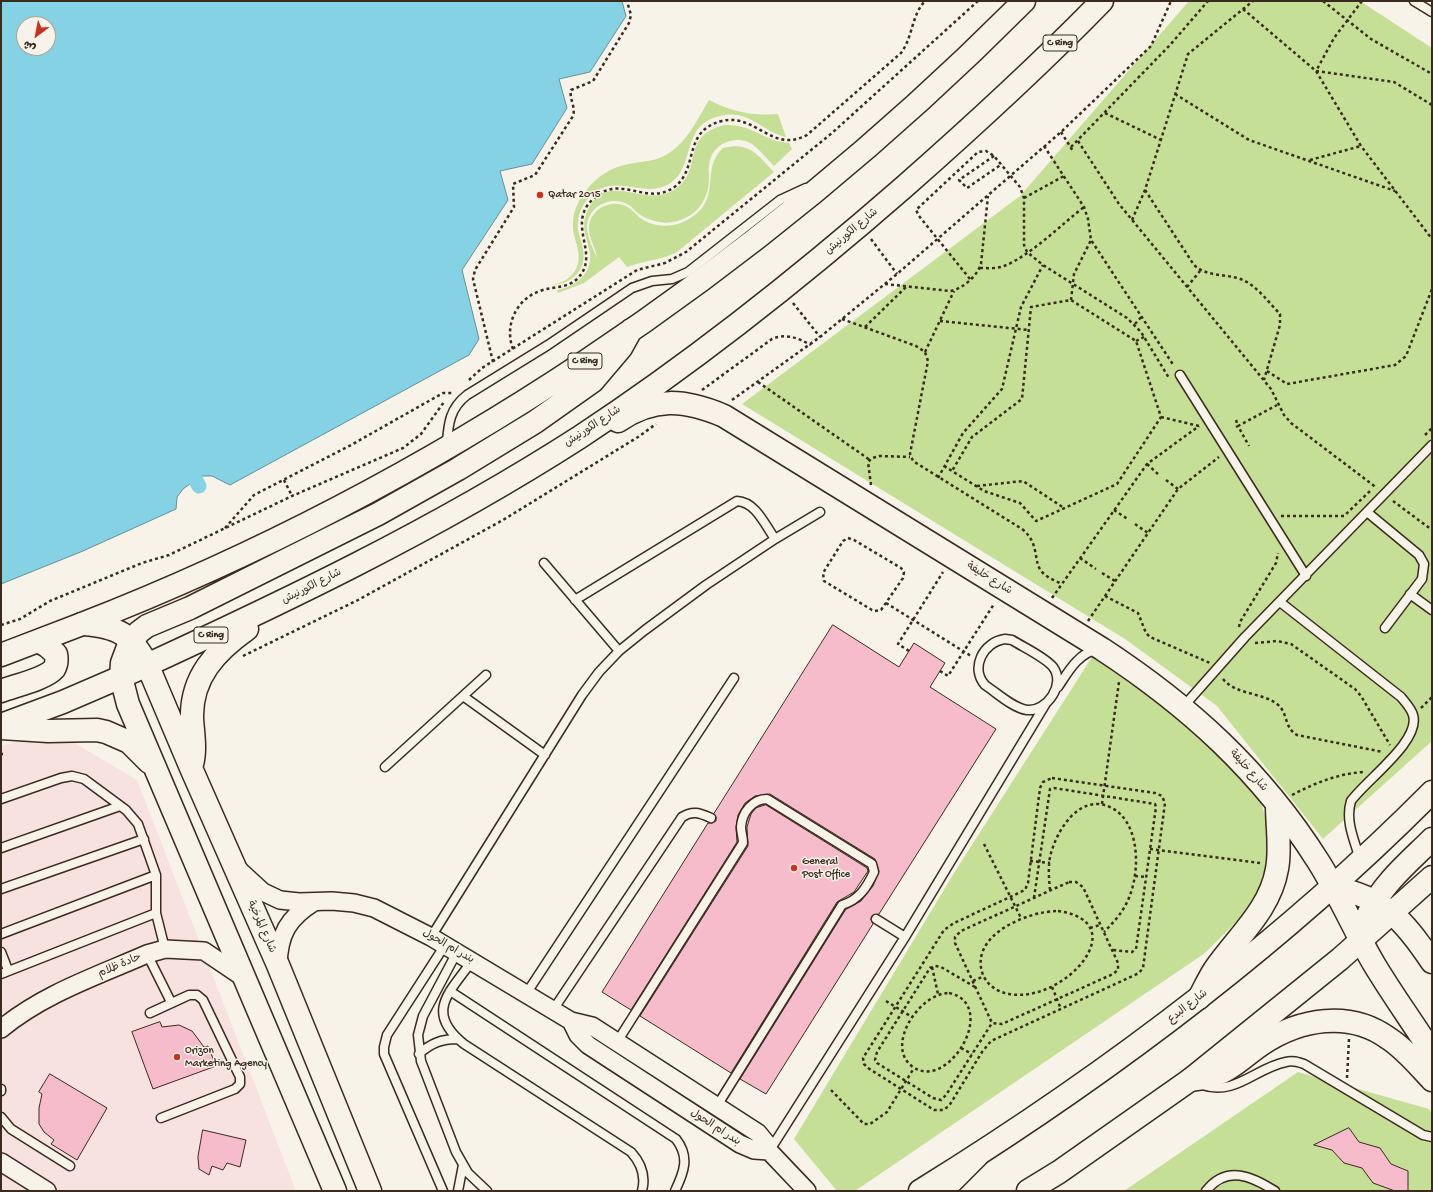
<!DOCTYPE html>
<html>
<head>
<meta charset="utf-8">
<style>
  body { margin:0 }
  #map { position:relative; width:1433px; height:1192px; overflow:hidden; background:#f7f3e8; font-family:"Gochi Hand","Playpen Sans Arabic",sans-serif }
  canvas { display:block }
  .frame { position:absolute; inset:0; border:2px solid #3b2a1e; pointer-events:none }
  .north { position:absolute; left:16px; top:16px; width:40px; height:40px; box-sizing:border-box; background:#f7f3e8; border:1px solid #aca397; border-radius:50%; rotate:212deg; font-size:11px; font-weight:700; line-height:16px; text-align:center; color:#3b2a1e }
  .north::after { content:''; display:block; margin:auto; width:14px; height:18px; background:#c8321e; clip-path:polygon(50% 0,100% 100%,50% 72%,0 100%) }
</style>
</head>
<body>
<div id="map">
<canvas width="1433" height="1192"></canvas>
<div class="frame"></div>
<div class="north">ش</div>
</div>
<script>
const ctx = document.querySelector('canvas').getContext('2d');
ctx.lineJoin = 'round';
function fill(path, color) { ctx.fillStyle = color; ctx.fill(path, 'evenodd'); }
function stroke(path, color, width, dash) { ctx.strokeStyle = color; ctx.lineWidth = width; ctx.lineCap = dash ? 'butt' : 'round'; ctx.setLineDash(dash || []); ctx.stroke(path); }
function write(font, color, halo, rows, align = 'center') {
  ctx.font = font + ' "Gochi Hand","Playpen Sans Arabic",sans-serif'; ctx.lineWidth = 3; ctx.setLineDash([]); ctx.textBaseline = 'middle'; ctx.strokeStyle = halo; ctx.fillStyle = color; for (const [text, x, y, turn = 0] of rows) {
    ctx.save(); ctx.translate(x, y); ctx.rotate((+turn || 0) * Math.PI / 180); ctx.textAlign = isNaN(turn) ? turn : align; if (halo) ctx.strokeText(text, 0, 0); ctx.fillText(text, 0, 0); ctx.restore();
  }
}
fill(new Path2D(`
  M66 738 137 780 296 1191H1V746L27 739Z`), '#f7e2e0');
fill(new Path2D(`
  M1189 1H1360L1432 48V741L1323 839 1217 706 1125 639 742 404 1020 196Z
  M709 100C732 112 753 116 778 114L786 137C763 132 750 111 725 115 678 122 698 166 669 184 642 200 611 169 587 200 580 208 577 219 578 229 579 236 582 242 583 249 587 270 572 284 552 285 569 282 582 269 578 251 577 243 573 235 573 227 572 216 577 202 584 193 595 178 610 167 629 164 643 161 656 162 669 153 688 141 698 118 709 100Z
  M725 125C753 124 763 141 789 143L792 149 774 166C767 159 760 150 752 144 737 135 717 142 711 157 708 164 709 171 709 178 709 195 701 211 685 218 670 226 653 223 639 214 634 210 631 205 625 203 608 196 588 208 587 226 587 237 593 249 597 258 596 248 588 238 589 226 591 210 608 200 623 205 630 207 635 213 640 218 656 229 677 228 692 217 722 197 700 169 723 148 749 141 758 155 774 172L677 252C661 260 643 261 627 267L619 257 584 283 558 293 557 290C575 287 592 274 590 254 588 239 580 228 587 212 605 170 641 206 670 192 707 174 677 136 725 125Z
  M1092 657 1167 709 1218 753 1260 799 1273 844 1254 904 1205 953 855 1191H837L794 1139 954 873Z
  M1298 1072 1429 1109 1432 1114V1191H1124Z`), '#c5e096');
const water = new Path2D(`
  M1 1H622L626 16 590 72 559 79 567 108 532 164 500 171 508 200 462 270 479 339 469 355 230 485 212 476H201L183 489 177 497 176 509 83 551 1 584ZM24 24H48V48H24Z`);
fill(water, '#85d2e4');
stroke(water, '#678f95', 1);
stroke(new Path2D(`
  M195 479 199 486`), '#85d2e4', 15);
const building = new Path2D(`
  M833 625 899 667 914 643 945 663 930 687 996 729 879 914 872 916 871 919 873 924 766 1094 740 1079 846 909 861 901 873 886 879 871 875 859 770 794 755 796 745 803 738 815 736 827 737 842 631 1010 602 992 708 823H712L716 821V817L714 814Z
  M766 805 867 868 868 871 854 892 837 902 731 1073 640 1016 748 846 747 827 751 814 756 808Z
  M160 1022 162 1027 179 1025 192 1031 204 1047 208 1046 216 1066 153 1089 132 1032Z
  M50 1074 107 1108 77 1160 51 1144 54 1140 44 1132 39 1124V1108L42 1094 39 1092Z
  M1349 1128 1359 1142 1380 1148 1391 1164 1408 1171V1191H1395L1373 1183 1362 1168 1344 1163 1332 1150 1314 1145Z
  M203 1130 246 1140 240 1167 227 1163 223 1170 212 1166 209 1175 199 1169 198 1157Z`);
fill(building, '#f6bccc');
stroke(building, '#3b2a1e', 1);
const lane = new Path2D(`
  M1414 1 1432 12
  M1180 375 1306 576
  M447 444C448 424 450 408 467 395L548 345 632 288 652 281 672 279 688 272 780 200 806 188
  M1367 512 1419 555 1424 564 1422 579 1385 628
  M544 563 619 651
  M1410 594 1432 610
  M575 600 737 501C756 502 765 525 775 539
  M1280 602 1401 697C1405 702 1411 708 1413 715 1421 741 1366 780 1351 801 1345 820 1354 840 1360 859
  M1005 639 1012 640C1023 647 1045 657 1053 667 1066 684 1047 712 1027 710 1013 708 997 693 985 685 970 668 983 642 1005 639Z
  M1058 687C1068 672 1078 653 1098 649
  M463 696 545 755
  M1183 707 1245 637 1432 445
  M385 767 486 675
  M1 799 61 778 72 776 84 779 126 810 138 824 156 875V913L165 949
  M1 848 120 806
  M1 889 144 839
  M876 919 905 937
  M1 934 156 875
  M431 937 582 695 599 672 619 651 645 630 706 585 775 539 820 512
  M1 952 8 970
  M457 952 423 1016 418 1035 421 1061 456 1152 468 1173 487 1191
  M147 954 171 1002
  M472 961C450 992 424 1012 464 1044L631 1152C641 1163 646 1176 642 1191
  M1 974 156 913
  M450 991 676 1139C690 1157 684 1172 675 1191
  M526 994 734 678
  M553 1010 682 817C693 810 700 813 711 818
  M150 1013 189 995H197L203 1000 240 1077V1084L235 1089 161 1118
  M617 1042 743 843C743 837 741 832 741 827 742 812 753 799 767 799L872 864 874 872C867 887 859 900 842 905L717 1106
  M419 1054C431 1043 442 1039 457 1039
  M1202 1085C1236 1096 1255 1068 1286 1062 1292 1060 1298 1062 1304 1064L1423 1135 1432 1137
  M1 1089V1091
  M1 1117 11 1129 70 1166
  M770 1150 905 937 1045 705
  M443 1191 384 1054V1047L387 1035 445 945
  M458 1191 463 1165
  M1206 1191C1227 1164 1253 1177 1275 1191`);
const street = new Path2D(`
  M239 870 263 892 280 900 299 902 332 901 354 903 374 908 431 937 571 1021 592 1026 758 1133 767 1144 769 1151 807 1191
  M278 965C279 934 288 918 314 902
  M571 1021 578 1035 588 1045 740 1144 754 1150 769 1151
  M1 1029C43 994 97 976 147 954L165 949 204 951 244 978
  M1 1162 47 1191`);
const secondary = new Path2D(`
  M1 655 82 624
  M1 691C14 686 45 679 54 669 57 664 57 659 56 654L47 646 38 641
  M1 725 63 702 121 677
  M920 1191C1104 1077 1279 946 1432 792
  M1028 1191 1059 1172 1190 1080 1340 959 1432 877`);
const primary = new Path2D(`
  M618 421C654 397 684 399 724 416L1102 649C1189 706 1261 771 1318 861 1339 894 1354 930 1374 964 1392 994 1413 1023 1432 1053
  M1332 887C1384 897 1404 920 1432 962
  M1361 940C1364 931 1365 921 1369 913 1382 884 1410 861 1432 839
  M1199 998C1204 989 1209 978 1215 969 1237 937 1270 910 1277 869 1281 849 1277 826 1277 806
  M1190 1080C1228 1076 1233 1064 1262 1044 1300 1019 1349 1010 1388 1038 1405 1049 1418 1065 1432 1080`);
const highway = new Path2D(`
  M82 624C434 487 758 269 1024 1
  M84 624C119 627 130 634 147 664L191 768 278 965 370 1191
  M121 677C278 605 434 531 580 437 694 362 801 277 904 187 972 127 1039 66 1102 1
  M1 728 48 731 97 730 106 732 129 742 149 762
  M192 764C196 750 193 734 192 718 191 677 216 651 247 629
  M335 1191 128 704 121 677 122 663 128 647 139 632 147 626 190 608 378 514 458 469 535 422 593 381 621 348 631 330
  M942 1191 977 1156`);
stroke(lane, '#3b2a1e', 11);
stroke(street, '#3b2a1e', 20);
stroke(secondary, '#3b2a1e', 25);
stroke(primary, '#3b2a1e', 25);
stroke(highway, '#3b2a1e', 25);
stroke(new Path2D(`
  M1323 1 1371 39 1432 74
  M1362 1 1334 38 1316 71 1394 82 1432 105
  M1243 9 1316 71 1361 146 1432 239
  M1175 94 1249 140 1395 191
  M1105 113 1161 140
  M1061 132 1073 151
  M1078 141 1119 204 1271 389 1284 415 1291 423 1377 488
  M1044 146 1084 207 1088 219 1091 240 1174 366
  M1071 147 1170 45 1208 1
  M994 156 959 180 967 188 1002 164
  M1310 160 1361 146
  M1145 190 1194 265C1208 278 1227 273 1243 280 1257 286 1269 303 1280 314V325L1264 380
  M1024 198 1064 176
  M1132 220 1145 190 1188 54 1253 1
  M871 239 897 274
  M980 268C988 268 996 269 1004 266 1030 256 1062 224 1084 207
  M970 279 919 216 916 210 978 152 986 151 994 156 1020 187 1024 198V245L1027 252 1043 265 1127 318 1141 332 1169 378
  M885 284 950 291C963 289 977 276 981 264L988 196
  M1187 287 1200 271
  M1071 300 1074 274 1091 240
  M793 303 820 337
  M842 319 916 346 925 352 928 361 910 454 913 461 1022 529C1041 544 1032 563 1043 573 1048 578 1056 581 1062 584
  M940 321 1029 330
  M1135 324 1143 315
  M865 327 906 287
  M1136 341 1144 337
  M513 349C504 326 516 299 540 291 553 286 566 289 577 279 602 255 565 225 593 199 620 173 645 206 673 188 700 170 681 131 722 121 756 113 772 154 807 135L901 53C913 37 911 16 925 1
  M925 352 954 291
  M493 362 473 279 475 270 514 207 513 184 535 175 573 116C576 107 569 99 571 90L593 81 629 23 631 15 627 1
  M1267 371 1287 384 1395 365 1406 356 1432 289
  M469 380 482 368 637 270 665 263 686 252 832 133 978 1
  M758 382 870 460
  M702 390 772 339C786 333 798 338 811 345
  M732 400 820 337 897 274 1061 132 1151 46 1171 1
  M1161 417 1199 426
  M1236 420 1238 426 1277 405
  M1236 427 1238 426 1249 446
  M1425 435 1432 428
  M1147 464 1158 474
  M944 466 984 491 1020 503 1036 521 1117 484 1161 417 1136 341 1071 300 1031 307 1022 399 972 437 952 471
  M938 478 963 433 1002 389 1021 307 1043 265
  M284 480 292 496
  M1166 480 1178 489
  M871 485 868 462 872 458 880 456 910 457
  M977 486 1023 481 1064 508
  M1393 501 1432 530
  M1114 510 1129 520
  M1281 516H1344L1370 491
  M1135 524 1148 533
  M225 528 254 495 351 445 443 393H453
  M848 538 854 540 901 568 904 572 903 578 881 610 875 611 872 610 824 581 823 573 843 541Z
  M1080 558 1096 569
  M1102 573 1115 581
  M1105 596 1138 613 1146 633 1150 637 1210 663
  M1052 598 1147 464 1199 426
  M886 603 971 656
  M1088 621 1178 489 1219 457
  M1 625 20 619 50 601 142 563 169 555 292 496 403 448 421 434 444 402
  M1239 627 1240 622 1276 563 1278 553
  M1255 643 1277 641 1291 644 1355 689 1361 696 1390 745
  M909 651 898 644 943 572
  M243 656 358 600 503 520 638 437 656 424
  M940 671 948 676 994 604
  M1223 679C1236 695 1261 692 1277 704 1288 712 1284 728 1297 735L1383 752
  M1421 708 1432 697
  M1 754H3
  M1052 778 1155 793 1162 796 1165 803 1143 968 1139 973 991 1041 982 1052 949 1106 943 1110H934L868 1068 864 1064 863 1058 944 930 954 923 1025 890 1028 883 1040 788 1043 782Z
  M1292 795C1315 783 1337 774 1363 772
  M1102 804 1119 682
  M984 844 1021 918
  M1150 849 1260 863
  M1030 861 1050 863
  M1135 876 1146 877
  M1069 882H1076L1083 887 1118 963V970L1113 974 1002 1024 992 1023 955 943V937L961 931Z
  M1050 890C1049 879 1048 868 1050 857 1056 831 1079 793 1110 807 1140 821 1140 869 1130 895 1125 910 1114 922 1104 932
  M1034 898 1050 789 1054 788 1155 804 1156 807 1136 949 1132 952 1113 950
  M1058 911C1136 922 1065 1004 1009 994 998 992 988 986 983 975 968 935 1028 911 1058 911Z
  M1090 928 1100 925
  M932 967 938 994
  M973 981 984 976
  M975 987 941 967 935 966 930 968 877 1052 875 1060 877 1063 933 1098 941 1100 946 1095 992 1023
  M1052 987 1061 1009
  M949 993C1000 1004 949 1092 913 1067 884 1047 919 993 949 993Z
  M886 1001 912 1017
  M961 1048 972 1054
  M1347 1078 1349 1039
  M831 1090 864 1124H870L887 1112 914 1068`), '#3b2a1e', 2.5, [3, 3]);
stroke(lane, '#f7f3e8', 8);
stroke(street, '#f7f3e8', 17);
stroke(secondary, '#f7f3e8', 22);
stroke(primary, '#f7f3e8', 22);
stroke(highway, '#f7f3e8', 22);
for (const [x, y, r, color] of [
  [540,195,4,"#c8321e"],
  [794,868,4,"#c8321e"],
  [177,1057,4,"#c8321e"]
]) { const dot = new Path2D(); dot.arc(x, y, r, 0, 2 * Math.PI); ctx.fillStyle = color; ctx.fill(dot); stroke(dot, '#f7f3e8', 1.5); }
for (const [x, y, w] of [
  [1060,43,34],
  [585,361,34],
  [211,635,34]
]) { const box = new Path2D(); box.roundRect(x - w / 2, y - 8, w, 16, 3); ctx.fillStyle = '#f7f3e8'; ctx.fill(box); stroke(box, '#3b2a1e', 1); }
write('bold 10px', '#3b2a1e', null, [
  ["C Ring",1060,43],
  ["C Ring",585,361],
  ["C Ring",211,635]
]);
write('11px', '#3b2a1e', '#f7f3e8', [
  ["Qatar 2015",548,195],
  ["General",802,862],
  ["Post Office",802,875],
  ["Orizon",185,1051],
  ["Marketing Agency",185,1064]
], 'left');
write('11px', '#3b2a1e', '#f7f3e8', [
  ["شارع الكورنيش",852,232,-40],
  ["شارع الكورنيش",593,427,-33],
  ["شارع خليفة",989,579,32],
  ["شارع الكورنيش",312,587,-27],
  ["شارع خليفة",1248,771,49],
  ["شارع المرخية",261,927,66],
  ["بندر ام الحول",448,947,30],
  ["حادة ظلام",120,966,-23],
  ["شارع البدع",1188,1007,-38],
  ["بندر ام الحول",715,1128,33]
]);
</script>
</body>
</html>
